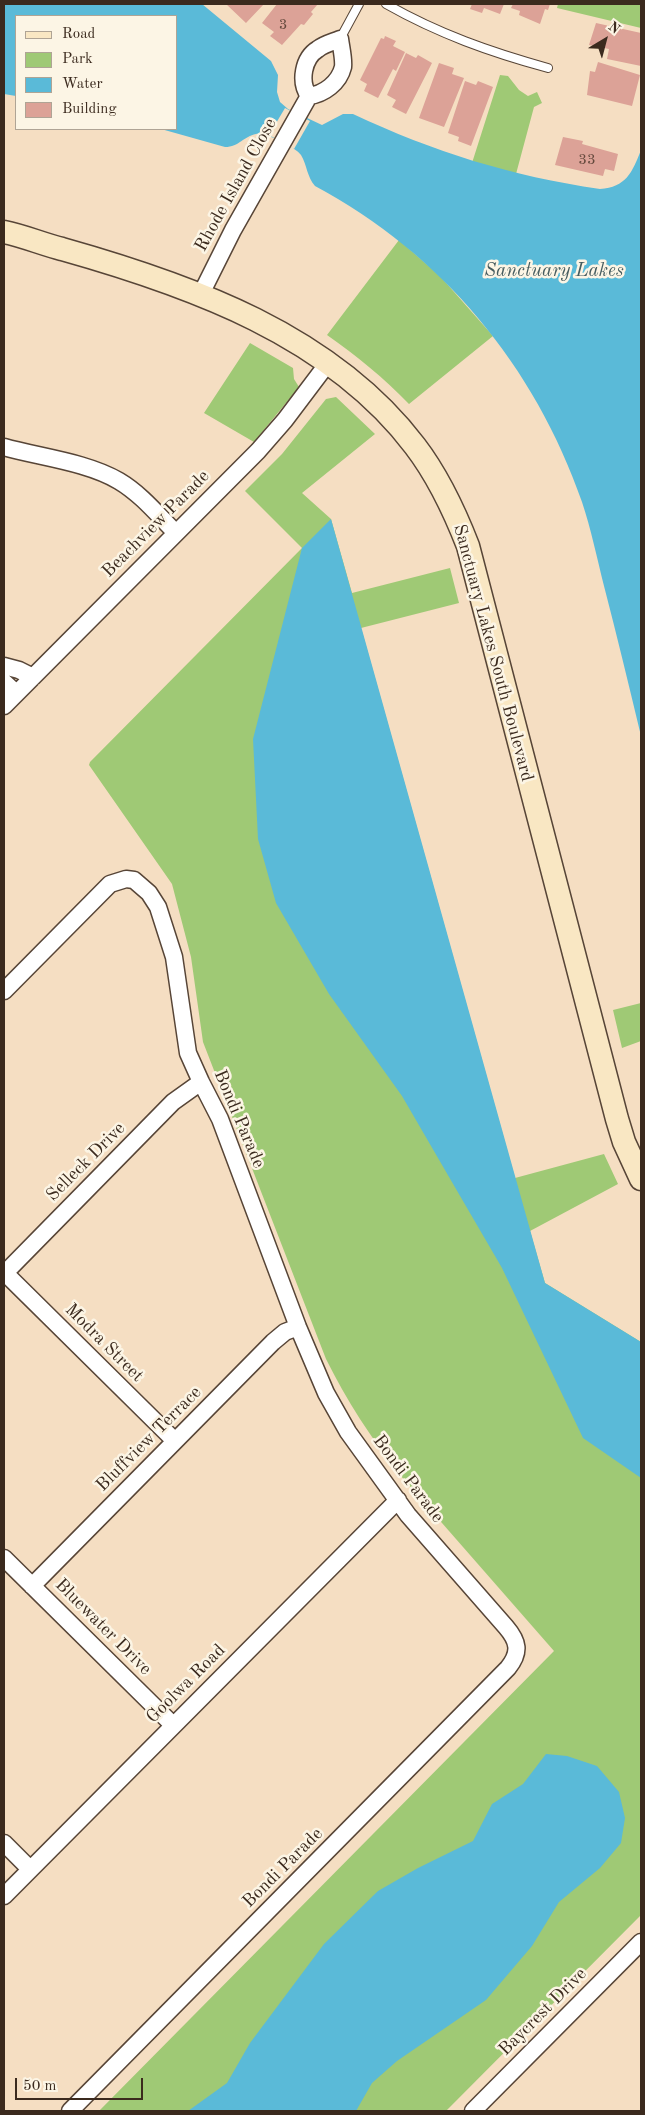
<!DOCTYPE html>
<html>
<head>
<meta charset="utf-8">
<style>
  body { margin:0 }
  #map { position:relative; width:645px; height:2115px; overflow:hidden; background:#f5dec2; font-family:"Old Standard TT",serif }
  canvas { display:block }
  .frame { position:absolute; inset:0; border:5px solid #3b2a1e; pointer-events:none }
  .legend { position:absolute; left:15px; top:15px; width:162px; height:115px; box-sizing:border-box; background:#fcf5e5; border:1px solid #afa495; margin:0; padding:6px 9px; list-style:none; font-size:15px; color:#3b2a1e }
  .legend li { display:flex; align-items:center; gap:10px; height:25px }
  .legend b { width:25px; border:1px solid #afa495 }
  .north { position:absolute; left:580px; top:15px; width:50px; height:50px; -webkit-text-stroke:4px #fcf5e5; paint-order:stroke; rotate:37deg; font-size:14px; font-weight:700; line-height:20px; text-align:center; color:#3b2a1e }
  .north::after { content:''; display:block; margin:auto; width:18px; height:22px; background:#3b2a1e; clip-path:polygon(50% 0,100% 100%,50% 72%,0 100%) }
  .scale { position:absolute; left:15px; top:2078px; width:128px; height:22px; box-sizing:border-box; border:2px solid #3b2a1e; border-top:0; padding-left:6px; font-size:15px; line-height:18px; white-space:nowrap; color:#3b2a1e; -webkit-text-stroke:4px #fcf5e5; paint-order:stroke }
</style>
</head>
<body>
<div id="map">
<canvas width="645" height="2115"></canvas>
<div class="frame"></div>
<ul class="legend">
<li><b style="height:6px;background:#f9e7c3"></b>Road</li>
<li><b style="height:14px;background:#9fc975"></b>Park</li>
<li><b style="height:14px;background:#5abad8"></b>Water</li>
<li><b style="height:14px;background:#dca297"></b>Building</li>
</ul>
<div class="north">N</div>
<div class="scale">50 m</div>
</div>
<script>
const ctx = document.querySelector('canvas').getContext('2d');
ctx.lineJoin = 'round';
function fill(path, color) { ctx.fillStyle = color; ctx.fill(path, 'evenodd'); }
function stroke(path, color, width, dash) { ctx.strokeStyle = color; ctx.lineWidth = width; ctx.lineCap = dash ? 'butt' : 'round'; ctx.setLineDash(dash || []); ctx.stroke(path); }
function write(font, color, halo, rows, align = 'center') {
  ctx.font = font + ' "Old Standard TT",serif'; ctx.lineWidth = 5; ctx.setLineDash([]); ctx.textBaseline = 'middle'; ctx.strokeStyle = halo; ctx.fillStyle = color; for (const [text, x, y, turn = 0] of rows) {
    ctx.save(); ctx.translate(x, y); ctx.rotate((+turn || 0) * Math.PI / 180); ctx.textAlign = isNaN(turn) ? turn : align; if (halo) ctx.strokeText(text, 0, 0); ctx.fillText(text, 0, 0); ctx.restore();
  }
}
fill(new Path2D(`
  M558 4H641V28L557 8Z
  M500 75 508 76 519 90 528 96 537 92 542 103 534 107 516 174 472 163Z
  M399 240 440 276 493 336 409 404C384 378 357 356 327 335Z
  M250 343 293 368 294 379 299 387 254 442 204 413Z
  M336 397 375 434 302 493 331 519 352 593 450 568 459 603 361 628 515 1178 604 1154 618 1184 530 1231 545 1283 641 1342V1915L446 2111H99L554 1651 400 1475C371 1438 347 1401 326 1359L203 1042 191 957 172 884 89 765 90 762 302 548 245 491 282 454 326 399Z
  M641 1003V1041L622 1048 613 1010Z`), '#9fc975');
fill(new Path2D(`
  M4 4H202L271 61 278 75 277 92 280 102 288 109 322 125 343 114H353C434 152 511 176 600 189 626 187 632 173 641 150V736C629 686 617 636 604 586 597 558 591 529 582 502 535 366 442 254 315 186 307 177 307 165 301 155 295 147 266 132 256 134 244 136 239 147 225 147L161 129H176V16H16V96L4 94Z
  M331 519 545 1283 641 1342V1478L583 1438 502 1268 456 1189 402 1096 329 994 276 903 258 839 253 739 302 548Z
  M546 1754 567 1756 597 1766 619 1792 625 1818 621 1843 600 1868 559 1902 532 1946 486 2000 397 2061 372 2083 356 2111H188L227 2083 250 2043 324 1944 378 1891 418 1868 473 1841 492 1804 523 1784Z`), '#5abad8');
fill(new Path2D(`
  M285 108 310 121 294 149 269 135Z`), '#f5dec2');
fill(new Path2D(`
  M226 4H264L246 23Z
  M277 4H318L311 12 313 14 304 25 301 24 282 45 270 36 274 32 262 23Z
  M472 4H504L500 14 484 8 482 13 470 9Z
  M513 4H550L548 10 545 9 540 24 519 15 520 11 511 8Z
  M596 23 641 33V66L607 59 609 49 589 45Z
  M385 36 396 41 393 46 405 52 396 71 393 69 378 98 364 91 367 84 360 80 381 38 384 39Z
  M406 53 416 58 418 55 432 63 406 114 392 107 396 100 387 95Z
  M598 62 640 75 632 106 587 95 590 71 595 72Z
  M439 63 454 68 452 74 464 78 444 127 419 118Z
  M465 81 476 85 478 81 493 87 471 146 458 141 459 137 448 133Z
  M563 137 583 141 582 144 618 154 614 171 605 169 603 176 555 165Z`), '#dca297');
const lane = new Path2D(`
  M386 4C439 34 490 52 548 68
  M340 39 359 4`);
const street = new Path2D(`
  M340 39C341 47 344 59 343 67 339 83 324 94 309 96 299 82 303 58 318 49 324 44 333 42 340 39Z
  M201 294 233 230 309 96
  M4 447C39 457 87 462 119 481 141 494 158 515 176 533
  M4 666 19 670 33 677
  M4 682 16 693
  M4 706 258 451 285 420 328 363
  M4 991 110 884 126 879 134 880 149 893 158 907 174 957 188 1053 201 1082 220 1119 298 1327 326 1393 348 1432 408 1515 506 1627C518 1641 521 1652 508 1668L70 2111
  M5 1273 175 1441
  M4 1274 173 1102 201 1082
  M4 1558 173 1725
  M32 1586 273 1342 285 1332 298 1327
  M4 1843 30 1869
  M4 1896 398 1500
  M473 2111 641 1942`);
const secondary = new Path2D(`
  M4 232C24 236 42 244 62 249 190 285 331 335 415 446 438 476 454 510 468 546L617 1119 624 1142 641 1179`);
stroke(lane, '#574537', 10);
stroke(street, '#574537', 19);
stroke(secondary, '#574537', 25);
stroke(lane, '#fff', 8);
stroke(street, '#fff', 16);
stroke(secondary, '#f9e7c3', 22);
write('15px', '#63483c', null, [
  ["3",283,25],
  ["33",587,160]
]);
write('18px', '#3b2a1e', '#fcf5e5', [
  ["Rhode Island Close",236,185,-61],
  ["Beachview Parade",156,524,-45],
  ["Sanctuary Lakes South Boulevard",493,653,75],
  ["Bondi Parade",239,1119,67],
  ["Selleck Drive",86,1162,-45],
  ["Modra Street",104,1343,45],
  ["Bluffview Terrace",149,1439,-45],
  ["Bondi Parade",408,1479,53],
  ["Bluewater Drive",103,1627,45],
  ["Goolwa Road",186,1684,-45],
  ["Bondi Parade",283,1868,-45],
  ["Baycrest Drive",543,2012,-45]
]);
write('italic 19px', '#465c5f', '#fcf5e5', [
  ["Sanctuary Lakes",554,271]
]);
</script>
</body>
</html>
